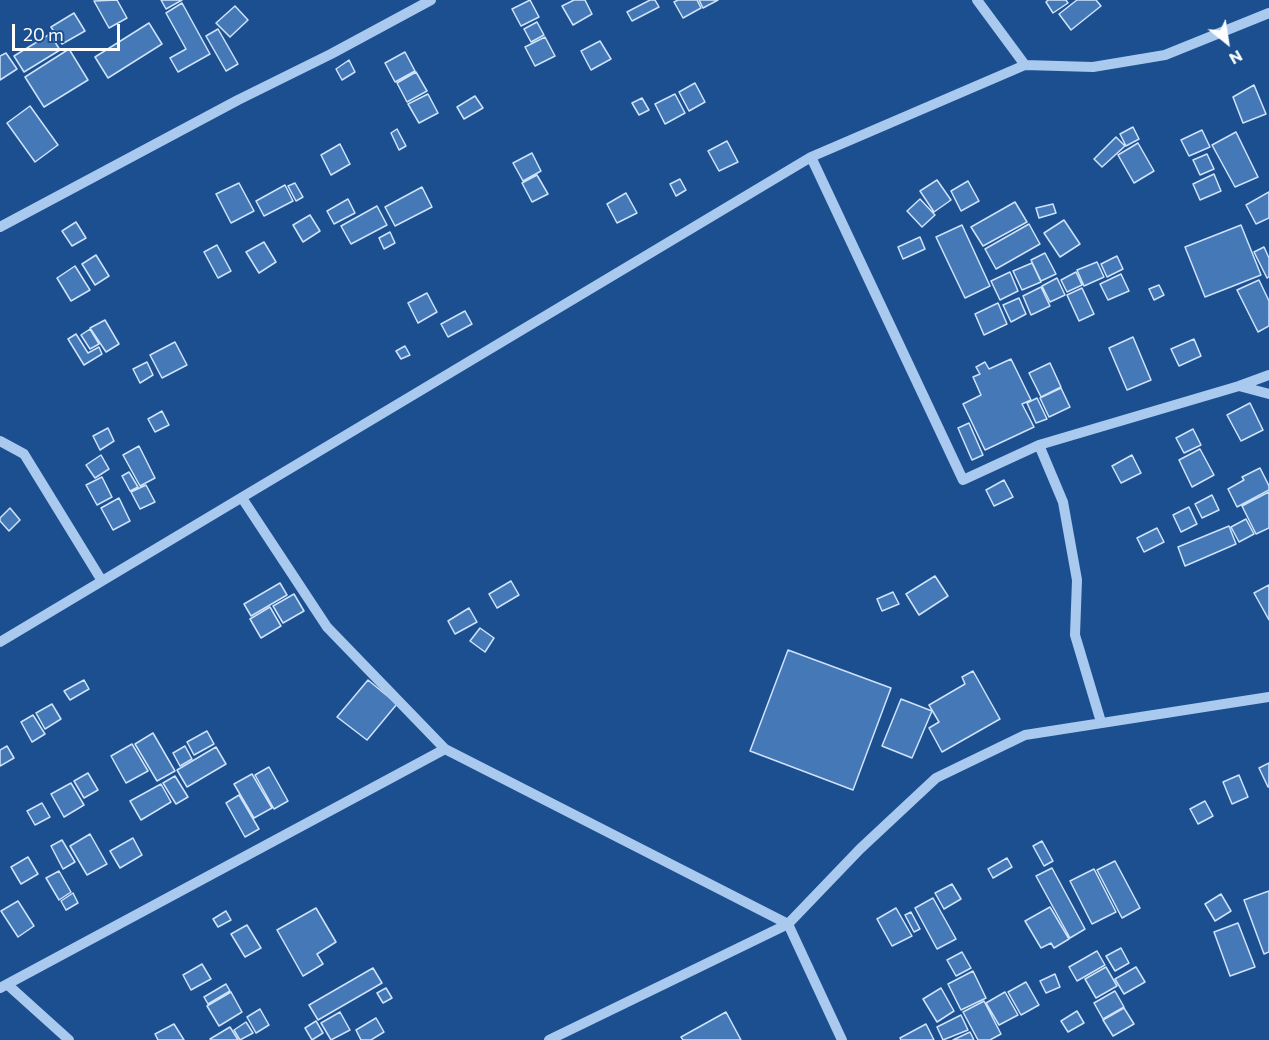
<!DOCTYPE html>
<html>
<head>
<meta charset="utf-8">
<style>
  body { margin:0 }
  #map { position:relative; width:1269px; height:1040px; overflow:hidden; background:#1b4f8f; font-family:Commissioner,sans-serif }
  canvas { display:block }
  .north { position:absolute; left:1197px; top:12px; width:60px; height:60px; -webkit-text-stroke:4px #1b4f8f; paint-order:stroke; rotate:150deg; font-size:16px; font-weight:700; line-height:24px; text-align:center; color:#fff }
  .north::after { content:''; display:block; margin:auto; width:21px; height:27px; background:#fff; clip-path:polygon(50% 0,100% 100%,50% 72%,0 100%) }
  .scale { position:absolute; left:12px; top:24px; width:108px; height:27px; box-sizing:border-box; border:3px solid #fff; border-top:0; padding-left:8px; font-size:18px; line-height:21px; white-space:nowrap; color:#fff; -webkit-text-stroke:4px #1b4f8f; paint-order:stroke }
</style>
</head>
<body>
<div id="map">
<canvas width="1269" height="1040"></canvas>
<div class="north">N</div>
<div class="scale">20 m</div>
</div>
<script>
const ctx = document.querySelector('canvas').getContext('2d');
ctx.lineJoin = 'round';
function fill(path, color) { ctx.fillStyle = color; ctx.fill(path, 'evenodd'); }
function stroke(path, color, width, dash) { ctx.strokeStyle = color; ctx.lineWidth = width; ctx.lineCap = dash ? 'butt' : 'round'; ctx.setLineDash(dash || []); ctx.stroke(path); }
const building = new Path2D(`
  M117 0 127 18 109 28 94 1Z
  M161 0H182L166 9Z
  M530 0 539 17 521 26 512 9Z
  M574 0H585L592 14 573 25 562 6Z
  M650 0H655L659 7 632 21 627 12Z
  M678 0H697L701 8 683 18 674 2Z
  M699 0H718L703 8Z
  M1048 0H1066L1068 3 1053 13 1046 2Z
  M1077 0H1096L1101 6 1071 30 1059 14Z
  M182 3 210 54 178 72 170 58 186 49 166 13Z
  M235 6 248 20 230 37 216 23Z
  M74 13 85 31 62 44 51 27Z
  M537 22 544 35 531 42 524 29Z
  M149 23 162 44 108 78 95 57Z
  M218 29 238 64 226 71 206 36Z
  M50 34 60 50 24 72 14 56Z
  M545 37 555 56 535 66 525 47Z
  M600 41 611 59 591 70 581 51Z
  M69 49 88 80 44 107 25 77Z
  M405 52 415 71 395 82 385 63Z
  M6 53 17 69 0 80V56Z
  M349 60 355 72 342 80 336 69Z
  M416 72 427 91 407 102 397 83Z
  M695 83 705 102 689 111 679 92Z
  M1254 85 1266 114 1243 123 1233 97Z
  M428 94 438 113 419 123 408 104Z
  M675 94 685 113 665 124 655 104Z
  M475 96 483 108 464 119 457 107Z
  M642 98 649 110 639 115 632 103Z
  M30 106 58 145 35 162 7 123Z
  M1133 127 1139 139 1126 146 1120 134Z
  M397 129 406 146 399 150 391 133Z
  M1202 130 1210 147 1189 156 1181 140Z
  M1236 132 1258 177 1235 187 1212 145Z
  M1116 137 1125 146 1102 167 1094 159Z
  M727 141 738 162 719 171 708 151Z
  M1138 143 1154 171 1134 183 1118 155Z
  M340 144 350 164 331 175 321 155Z
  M532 153 541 171 523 181 513 163Z
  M1207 154 1214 169 1200 175 1193 160Z
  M1214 174 1221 191 1200 200 1193 184Z
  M537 175 548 194 532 202 522 183Z
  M680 179 686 190 676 196 670 184Z
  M937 180 951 200 934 212 920 191Z
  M968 181 979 201 961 211 951 191Z
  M239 183 254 211 231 223 216 194Z
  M295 183 303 197 296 201 288 186Z
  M285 185 293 201 264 216 256 201Z
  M422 187 432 207 395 226 385 207Z
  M1269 192V218L1256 224 1246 205Z
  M626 193 637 213 617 223 607 204Z
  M348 199 355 213 334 224 327 211Z
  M920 199 935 215 922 227 907 211Z
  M1015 202 1027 222 983 246 971 227Z
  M1053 204 1056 213 1039 218 1036 208Z
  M377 206 387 225 351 244 341 226Z
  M310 215 320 231 303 242 293 225Z
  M1064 220 1080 244 1060 257 1044 233Z
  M76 222 86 238 72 246 62 231Z
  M1029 224 1040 244 996 269 985 249Z
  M962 225 990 286 965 298 936 237Z
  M1241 225 1261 275 1205 297 1185 247Z
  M390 232 395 243 384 249 379 238Z
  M920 237 925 249 903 259 898 247Z
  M264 242 276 262 259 273 246 252Z
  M217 245 231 271 218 278 204 252Z
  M1264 247 1269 258V277L1267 278 1254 252Z
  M1045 253 1056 274 1041 281 1031 260Z
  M96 255 109 276 95 285 82 264Z
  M1117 256 1123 269 1107 277 1101 264Z
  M1097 262 1104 277 1084 286 1077 270Z
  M1032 263 1041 282 1022 290 1013 271Z
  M75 266 90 290 71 301 57 278Z
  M1010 272 1018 291 1000 300 991 281Z
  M1076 272 1082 285 1067 292 1061 280Z
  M1121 274 1129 291 1108 300 1100 284Z
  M1057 278 1065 295 1050 302 1042 286Z
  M1259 280 1269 301V326L1258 332 1237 290Z
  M1159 285 1164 295 1154 300 1149 289Z
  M1041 287 1050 306 1031 315 1023 296Z
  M1082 288 1094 314 1079 321 1067 295Z
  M427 293 437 312 418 323 408 303Z
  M1019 298 1026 314 1011 322 1003 305Z
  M998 303 1007 324 984 335 975 314Z
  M465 311 472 324 448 337 441 324Z
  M105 320 119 344 106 352 90 328Z
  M90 329 99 344 90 349 81 335Z
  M76 334 88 353 99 347 102 354 84 365 68 339Z
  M1133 337 1151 380 1127 390 1109 348Z
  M1194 339 1201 356 1179 366 1171 349Z
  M175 342 187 365 162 378 150 355Z
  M405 346 410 355 401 359 396 351Z
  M1011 359 1031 400 1022 404 1034 427 985 450 963 404 981 395 973 377 980 374 976 367 985 362 989 369Z
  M147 362 153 375 140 383 133 369Z
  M1050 363 1061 387 1041 397 1029 373Z
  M1061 388 1070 407 1049 417 1040 398Z
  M1037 398 1047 419 1036 423 1027 403Z
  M1250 403 1263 430 1241 441 1227 415Z
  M162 411 169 425 155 432 148 419Z
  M969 423 983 455 972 460 958 428Z
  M108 428 114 441 100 450 93 436Z
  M1193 429 1201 445 1184 453 1176 438Z
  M139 446 155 478 140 486 123 455Z
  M1200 449 1214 475 1192 487 1179 460Z
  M101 455 109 469 95 478 86 465Z
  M1132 455 1141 473 1121 483 1112 466Z
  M1260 468 1269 486V490L1237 507 1228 489 1244 480 1242 477Z
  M129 472 138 487 130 491 122 476Z
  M102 477 112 497 97 505 86 485Z
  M1004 480 1013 497 994 506 986 490Z
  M146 485 155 502 140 509 131 492Z
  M1269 492V528L1256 534 1242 506Z
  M1212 495 1219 510 1202 518 1195 504Z
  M119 498 130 521 113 530 101 508Z
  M1189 507 1197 524 1181 532 1173 515Z
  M10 508 20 520 9 531 0 521V518Z
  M1246 519 1254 534 1239 542 1231 527Z
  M1229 526 1236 544 1185 566 1178 547Z
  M1157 528 1164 542 1144 552 1137 538Z
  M935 576 948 596 919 615 906 594Z
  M511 581 519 595 497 608 489 594Z
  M280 583 287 595 251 616 244 604Z
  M1269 585V620L1254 593Z
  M893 592 899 604 882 611 877 599Z
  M294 594 304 611 283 623 273 606Z
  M270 607 281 626 261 638 250 619Z
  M469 608 477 622 455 634 448 621Z
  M480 628 494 638 485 652 470 641Z
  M788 650 891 688 853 790 750 751Z
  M973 671 1000 719 942 752 929 728 939 722 929 705 965 684 962 677Z
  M84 680 89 689 70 700 64 691Z
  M368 680 397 704 367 740 337 717Z
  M901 699 932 711 912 758 882 746Z
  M52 704 61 719 45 729 36 713Z
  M33 715 45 734 32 742 21 722Z
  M207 731 214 744 194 755 187 742Z
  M153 733 175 771 157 781 135 744Z
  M132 744 148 771 126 783 111 756Z
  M7 746 14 758 0 766V750Z
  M185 746 192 759 180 766 173 753Z
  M216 747 226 764 187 787 177 770Z
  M1269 763V787H1268L1259 768Z
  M269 767 288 801 274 809 255 775Z
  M88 773 98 790 84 798 74 781Z
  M252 774 272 808 254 818 234 784Z
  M1239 775 1248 797 1232 804 1223 782Z
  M175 776 188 797 176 804 163 783Z
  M71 783 84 805 64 817 51 794Z
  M161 784 171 802 141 820 130 801Z
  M239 795 259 829 245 837 226 803Z
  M1205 801 1213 816 1198 824 1190 809Z
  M42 803 50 817 35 825 27 811Z
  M90 834 107 864 87 875 70 846Z
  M133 838 142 855 120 868 110 851Z
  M62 840 75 862 63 869 51 846Z
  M1042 841 1053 861 1044 866 1033 846Z
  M28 857 38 874 21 884 11 867Z
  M1007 858 1012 867 993 878 988 869Z
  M1115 861 1140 908 1122 918 1097 870Z
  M1052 868 1085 929 1070 938 1036 876Z
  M1094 869 1116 912 1092 924 1070 881Z
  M59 871 71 892 59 900 46 878Z
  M952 884 961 899 944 909 935 893Z
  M1269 891V952L1264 954 1244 900Z
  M73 893 78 903 66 910 61 901Z
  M1221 894 1231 911 1215 921 1205 904Z
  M933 898 956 939 937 949 915 908Z
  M18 901 34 926 18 937 1 911Z
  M1050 907 1069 939 1054 948 1051 943 1041 948 1025 921Z
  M316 908 336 942 317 954 323 964 303 976 277 930Z
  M896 908 912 936 892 946 877 919Z
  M226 911 231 920 218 927 213 919Z
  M911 912 920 929 914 932 905 915Z
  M1238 923 1255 967 1230 976 1214 932Z
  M247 925 261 948 245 957 231 934Z
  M1121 948 1129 963 1115 971 1106 956Z
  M1097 951 1105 965 1077 981 1069 967Z
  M962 952 971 968 956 976 947 960Z
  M202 964 211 979 191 990 183 975Z
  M1106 967 1117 986 1096 998 1085 979Z
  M1136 967 1145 982 1124 994 1115 979Z
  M373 968 382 983 318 1020 309 1005Z
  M973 971 986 998 961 1010 948 984Z
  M1055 974 1060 987 1046 993 1040 981Z
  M1026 982 1039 1005 1021 1015 1008 992Z
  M226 984 230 991 208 1004 204 997Z
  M386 988 392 998 383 1003 377 993Z
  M941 988 954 1011 937 1022 923 999Z
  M1115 991 1124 1007 1103 1019 1094 1003Z
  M231 992 242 1012 219 1026 207 1006Z
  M1005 992 1018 1015 999 1025 986 1003Z
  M984 1001 1001 1034 990 1040H978L963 1012Z
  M1124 1008 1134 1024 1113 1036 1103 1020Z
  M260 1009 269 1025 256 1033 247 1017Z
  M1077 1011 1084 1023 1068 1032 1061 1021Z
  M340 1012 350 1030 331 1040 321 1023Z
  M726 1012 741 1040H683L681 1037Z
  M961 1015 968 1030 943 1040 937 1027Z
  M376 1018 384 1032 371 1040H361L356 1030Z
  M316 1021 323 1033 312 1040 305 1028Z
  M246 1022 253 1033 240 1040 234 1030Z
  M174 1024 184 1040H158L155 1034Z
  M926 1024 934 1040H901L900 1038Z
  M230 1027 238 1040H211L210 1039Z
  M970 1032 974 1040H953Z`);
fill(building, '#4478b7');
stroke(building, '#cfe3fa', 1.5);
stroke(new Path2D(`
  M977 0 1025 65
  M811 157 963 480 1039 445 1239 386 1269 375
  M0 227 238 100 331 54 431 0
  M1239 386 1269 394
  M0 441 24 454 102 581
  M1039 445 1063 502 1077 580 1075 635 1101 722
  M242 498 327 627 445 749 788 924 842 1040
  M0 642 811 157 1025 65 1093 67 1165 55 1269 13
  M8 985 69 1040
  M0 988 445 749
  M549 1040 788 924 860 849 936 778 1025 735 1269 697`), '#a9c9ee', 10);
</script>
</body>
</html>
